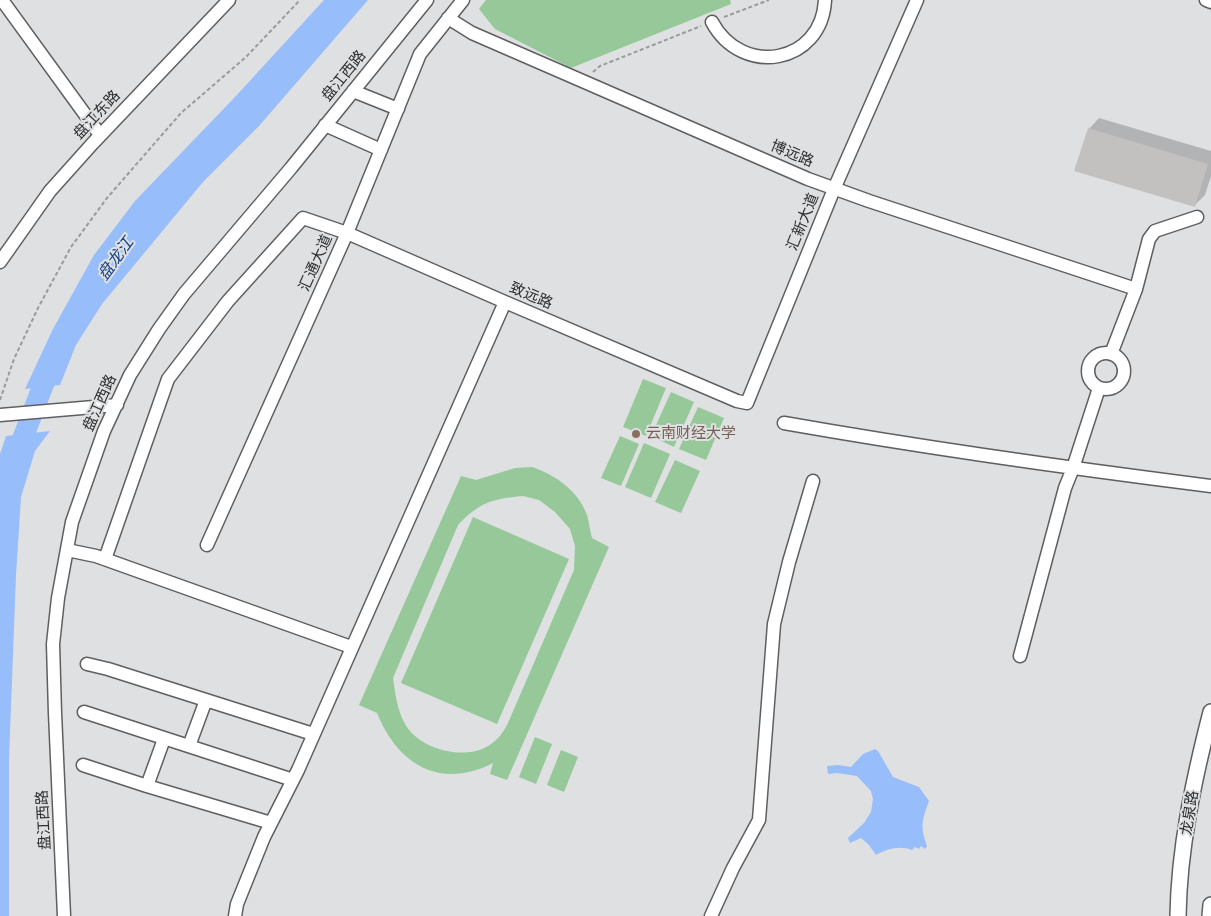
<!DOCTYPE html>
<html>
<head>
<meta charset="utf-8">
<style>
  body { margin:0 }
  canvas { display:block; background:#dee0e1 }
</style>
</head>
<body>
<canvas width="1211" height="916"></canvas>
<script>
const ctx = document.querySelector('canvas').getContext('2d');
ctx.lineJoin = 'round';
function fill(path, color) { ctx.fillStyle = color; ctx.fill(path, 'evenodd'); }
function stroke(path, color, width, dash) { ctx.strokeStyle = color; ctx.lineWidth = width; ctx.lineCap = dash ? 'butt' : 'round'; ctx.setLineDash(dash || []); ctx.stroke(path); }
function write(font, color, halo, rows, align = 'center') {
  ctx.font = font + ' "Work Sans","Noto Sans SC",sans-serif'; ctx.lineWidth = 4; ctx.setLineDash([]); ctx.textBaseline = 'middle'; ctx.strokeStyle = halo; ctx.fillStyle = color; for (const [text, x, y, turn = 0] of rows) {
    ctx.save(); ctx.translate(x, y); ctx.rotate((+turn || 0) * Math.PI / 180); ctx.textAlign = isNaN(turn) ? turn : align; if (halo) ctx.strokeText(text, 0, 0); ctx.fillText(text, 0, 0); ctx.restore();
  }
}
fill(new Path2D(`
  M486 0H730L731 4 571 68 495 29 479 9Z
  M643 379 666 388 646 436 623 427Z
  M671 392 694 402 674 447 651 436Z
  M698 407 724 418 706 460 679 449Z
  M620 436 639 444 621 486 601 478Z
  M644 443 670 454 651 498 625 487Z
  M675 460 700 471 681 513 655 502Z
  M532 467C555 475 578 490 587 515 589 522 590 531 592 538L609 547 507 780 490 774 493 763C440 790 398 765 377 713L359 705 461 476 476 480 515 468ZM523 496 539 500 555 512 570 529 575 546 574 570 508 723C503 733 498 740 488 746 463 761 417 749 404 722 397 709 395 692 393 678L458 525C480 502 492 499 523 496Z
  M473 517 569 559 497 724 401 683Z
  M535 737 552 744 536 784 519 777Z
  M561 750 578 757 564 792 547 785Z`), '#96c89a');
fill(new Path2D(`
  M324 0H368L259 126 203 182 102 304 76 345 60 385 25 389 53 329 94 255 135 201 235 97Z
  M50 431 35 451 21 497 16 575 9 759V916H0V454L6 436Z
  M875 749 878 751 893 777 919 787 929 801C922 820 920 827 927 846L925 849 921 846 919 849 915 847 912 850C900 845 886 849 876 855L869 845 861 838 850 843 848 838 864 823 871 812 873 799 871 791 857 776 837 773 828 774 827 766 838 765 851 767 863 754Z`), '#97bdfb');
fill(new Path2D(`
  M1099 118 1211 151V176L1205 195 1195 205 1089 129Z`), '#0003');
stroke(new Path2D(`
  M14 461 44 383 56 360`), '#97bdfb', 21);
fill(new Path2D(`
  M1088 128 1208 164 1195 207 1074 171Z`), '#c3c0c0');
const minor = new Path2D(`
  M2 0 100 135
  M1206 0 1211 2
  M448 18 472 33 808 179 869 201 1136 289
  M712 22C742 78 822 64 825 0
  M353 91 398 109
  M325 125 381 150
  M0 262 50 191 93 143 229 0
  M1088 371a18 18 0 1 1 36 0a18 18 0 1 1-36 0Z
  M1111 354 1136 289 1149 239 1155 231 1197 217
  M0 415 117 405
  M784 423C926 448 1068 468 1211 486
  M207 545 347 233 420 54 463 0
  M67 550 96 556 351 647
  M105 559 168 379 228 301 303 218 347 233 505 302 737 401 747 403 834 189 917 0
  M1020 656 1065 488 1073 468 1099 388
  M87 664 108 669 313 734
  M84 712 293 780
  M189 746 206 700
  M83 765 147 786 271 823
  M147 786 164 739
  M64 916 55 713 53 644 58 598 72 522 104 431 130 375 159 329 184 294 291 168 427 0
  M235 916 237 904 264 837 298 770 505 302
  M711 916 733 868 759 820 774 624 789 562 813 481`);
const major = new Path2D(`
  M1178 916C1179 848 1194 778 1211 712
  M1210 916 1211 905`);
stroke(minor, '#5e5f61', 15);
stroke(major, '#5e5f61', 18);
stroke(new Path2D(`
  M724 17 769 0
  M593 72 600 66 701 26
  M0 400 14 359 38 308 71 247 107 198 181 113 246 57 300 0`), '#999b9c', 2, [4, 2.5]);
stroke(minor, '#fff', 12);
stroke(major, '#fff', 15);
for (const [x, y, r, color] of [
  [636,434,5,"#8d6e63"]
]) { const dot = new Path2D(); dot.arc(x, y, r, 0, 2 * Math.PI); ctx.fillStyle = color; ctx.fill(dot); stroke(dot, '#dee0e1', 2); }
write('15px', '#2c2d2e', '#dee0e1', [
  ["盘江西路",344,76,-51],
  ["盘江东路",97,115,-47],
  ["博远路",792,154,23],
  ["汇新大道",803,222,-68],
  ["汇通大道",316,263,-66],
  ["致远路",531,296,23],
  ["盘江西路",100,403,-66],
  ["龙泉路",1190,813,-81],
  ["盘江西路",44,820,-93]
]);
write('15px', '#785e54', '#dee0e1', [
  ["云南财经大学",646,434]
], 'left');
write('italic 16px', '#113e84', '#dee0e1', [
  ["盘龙江",116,259,-54]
]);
</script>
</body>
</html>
